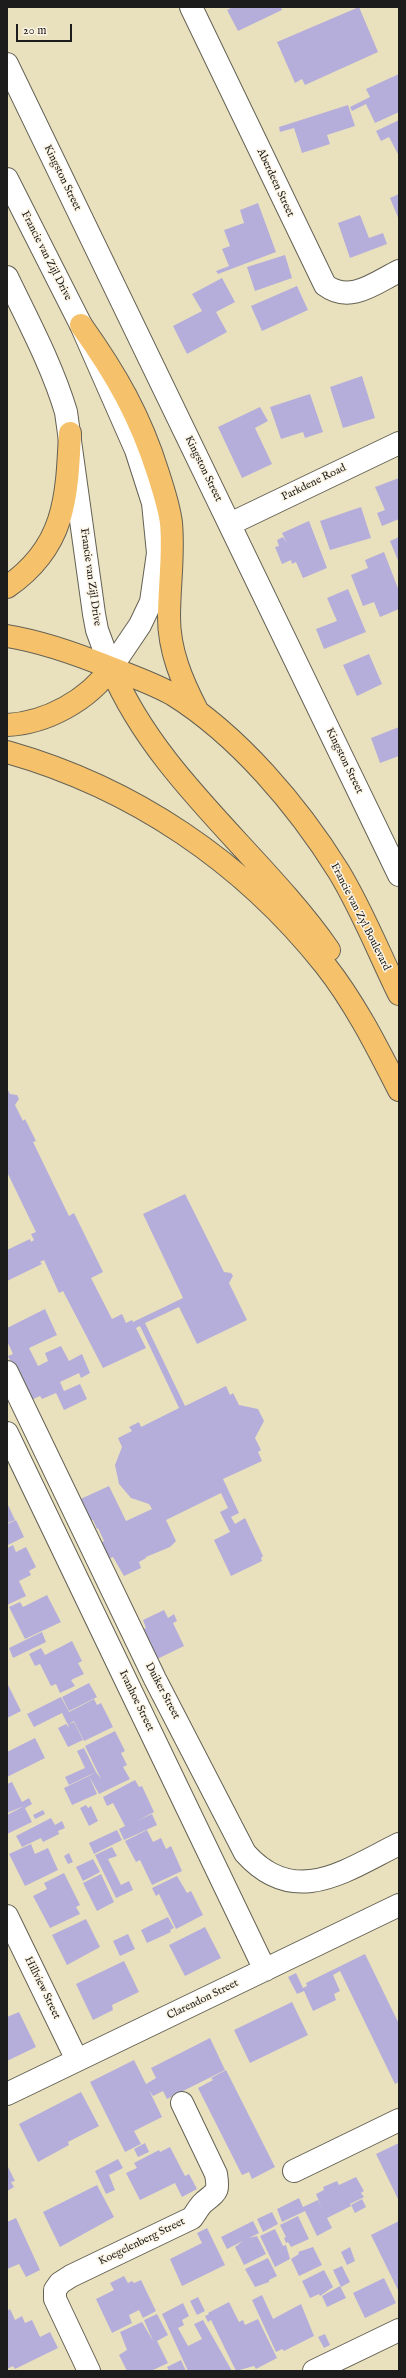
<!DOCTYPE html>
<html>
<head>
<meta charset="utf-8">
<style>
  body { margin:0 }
  #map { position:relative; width:406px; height:2378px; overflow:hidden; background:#e9e1bd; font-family:"IM FELL English",serif }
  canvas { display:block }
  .frame { position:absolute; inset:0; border:8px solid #1c1c1c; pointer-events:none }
  .scale { position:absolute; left:16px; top:24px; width:56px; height:18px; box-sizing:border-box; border:2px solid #1c1c1c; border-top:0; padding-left:5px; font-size:12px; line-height:14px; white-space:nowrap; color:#1c1c1c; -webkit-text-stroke:3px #fcf5e5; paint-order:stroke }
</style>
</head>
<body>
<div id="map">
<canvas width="406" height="2378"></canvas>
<div class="frame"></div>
<div class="scale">20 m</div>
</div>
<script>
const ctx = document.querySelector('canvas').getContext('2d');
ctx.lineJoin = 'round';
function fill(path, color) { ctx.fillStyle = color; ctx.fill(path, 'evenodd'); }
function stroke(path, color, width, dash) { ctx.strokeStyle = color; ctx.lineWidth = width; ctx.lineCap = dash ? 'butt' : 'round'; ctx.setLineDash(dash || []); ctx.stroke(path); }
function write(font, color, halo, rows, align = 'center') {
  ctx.font = font + ' "IM FELL English",serif'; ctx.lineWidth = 3; ctx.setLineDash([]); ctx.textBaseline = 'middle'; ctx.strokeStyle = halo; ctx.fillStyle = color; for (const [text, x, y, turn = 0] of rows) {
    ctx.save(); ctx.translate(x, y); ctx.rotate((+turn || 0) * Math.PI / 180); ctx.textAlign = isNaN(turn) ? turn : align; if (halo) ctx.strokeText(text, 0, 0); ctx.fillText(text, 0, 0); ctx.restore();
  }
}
fill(new Path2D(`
  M233 7H281L282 10 238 31 227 10Z
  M359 7 378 52 305 85 302 79 295 83 277 42Z
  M399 74V112L375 123 366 104 352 111 350 107 370 97 366 89Z
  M348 105 355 126 327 135 330 144 302 153 294 128 280 132 279 127Z
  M399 120V156L389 137 381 141 376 131Z
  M399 194V220L390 198Z
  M258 203 276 252 218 274 216 271 229 266 222 249 230 246 224 230 244 223 240 210Z
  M360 215 369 238 383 233 387 244 350 258 338 223Z
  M285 255 292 278 255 291 247 267Z
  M222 278 235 302 216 312 227 332 187 354 173 326 202 311 192 294Z
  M297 286 308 310 262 331 251 306Z
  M362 376 375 418 343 428 330 387Z
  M310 394 323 432 305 438 303 432 281 439 270 407Z
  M260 407 268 421 255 428 272 464 242 478 218 427Z
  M399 478V519L382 526 377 513 385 510 375 487Z
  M361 507 371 538 330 550 320 521Z
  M309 521 327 568 303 578 296 562 292 564 291 560 282 564 275 547 279 546 277 540 283 537 287 543 282 533Z
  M399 537V563L390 541Z
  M384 552 399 591V609L380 617 374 602 363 606 351 575 368 568 365 560Z
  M348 589 366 632 324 649 316 629 337 621 327 598Z
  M369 654 382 684 357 696 343 665Z
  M399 727V756L380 763 371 738Z
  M7 1088 10 1094 17 1095 19 1099 15 1105 23 1121 25 1119 36 1141 33 1142 69 1216 74 1213 103 1272 91 1278 112 1319 122 1314 126 1323 132 1320 133 1322 183 1298 143 1214 185 1194 224 1272 231 1273 233 1276 229 1283 247 1320 197 1344 179 1307 145 1323 185 1406 226 1386 230 1395 233 1393 239 1405 258 1409 264 1421 255 1438 261 1450 258 1452 262 1461 223 1479 239 1513 231 1517 235 1524 245 1518 263 1556 261 1558 262 1561 231 1576 214 1540 230 1532 220 1512 228 1508 221 1493 166 1520 176 1541 170 1547 146 1557V1558L139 1562 141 1568 124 1576 113 1557 104 1561 96 1545 104 1541 98 1528 97 1529 93 1520 85 1524 74 1502 109 1486 126 1521 152 1509 149 1504 131 1498 119 1484 115 1465 122 1447 118 1438 132 1431 129 1427 139 1422 141 1427 179 1408 140 1326 136 1328 146 1348 103 1368 63 1291 59 1293 44 1260 40 1262 42 1264 7 1281V1250L30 1239 31 1242 34 1240 31 1234 36 1232 7 1172Z
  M45 1309 57 1335 29 1348 38 1366 48 1361 45 1353 61 1346 69 1361 82 1354 90 1373 81 1378 79 1373 60 1382 64 1391 80 1384 87 1399 64 1410 56 1393 42 1399 40 1396 29 1401 8 1356 13 1354 7 1341V1328Z
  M7 1503 15 1520 7 1523Z
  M16 1520 24 1537 8 1545 7 1524Z
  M13 1545 16 1552 26 1547 36 1567 29 1571 31 1575 19 1581 26 1596 7 1605V1548Z
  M47 1595 61 1622 25 1639 9 1607 20 1602 23 1607Z
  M164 1610 168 1618 174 1614 177 1621 173 1623 184 1646 153 1661 139 1631 146 1628 143 1620Z
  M42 1632 46 1642 13 1658 9 1648Z
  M72 1641 82 1661 78 1663 84 1674 71 1680 75 1686 60 1693 56 1684 51 1686 40 1664 35 1666 29 1654 41 1648 45 1655Z
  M7 1683 21 1711 7 1718Z
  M89 1683 97 1697 69 1711 62 1697Z
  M61 1697 69 1712 94 1699 97 1705 101 1703 113 1727 84 1741 74 1721 68 1725 62 1713 34 1727 27 1714Z
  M74 1722 83 1740 68 1747 58 1728 66 1724 69 1728 68 1725Z
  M115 1731 125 1751 121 1753 127 1765 123 1767 130 1779 99 1794 89 1776 96 1772 101 1779 85 1746Z
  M35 1738 45 1758 7 1777V1752Z
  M84 1748 96 1772 69 1785 65 1777 85 1768 77 1751Z
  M89 1776 97 1794 72 1805 64 1788Z
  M135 1780 139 1787 142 1786 154 1812 137 1821 152 1814 157 1825 124 1840 119 1829 125 1826 113 1803 107 1806 103 1797Z
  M12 1782 22 1802 29 1798 32 1804 25 1808 32 1822 7 1834V1815L24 1806 7 1813V1784Z
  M86 1805 88 1808 91 1806 98 1821 89 1826 80 1808Z
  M43 1810 45 1814 35 1819 33 1815Z
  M51 1818 55 1825 62 1821 65 1828 58 1831 59 1834 43 1842 41 1838 22 1847 16 1836Z
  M117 1830 122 1840 94 1854 89 1843Z
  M147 1830 153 1842 161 1838 166 1849 171 1846 182 1871 152 1885 140 1860 136 1862 125 1841Z
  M31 1844 35 1854 48 1848 58 1870 25 1886 9 1854Z
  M112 1847 117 1856 108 1859 121 1885 129 1881 133 1890 116 1898 95 1855Z
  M69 1853 73 1862 68 1864 64 1856Z
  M93 1859 100 1872 83 1881 76 1867Z
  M64 1873 80 1905 76 1907 80 1914 50 1928 33 1896 47 1889 44 1883Z
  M101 1874 114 1902 97 1911 83 1883Z
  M177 1876 187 1893 191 1891 203 1915 176 1929 159 1894 156 1896 152 1888Z
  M168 1917 174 1928 170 1930 171 1932 147 1943 141 1930Z
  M86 1919 100 1947 67 1965 52 1935Z
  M205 1927 221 1958 185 1976 169 1945Z
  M128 1934 135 1949 120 1956 113 1941Z
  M365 1954 399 2024V2082L395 2084 340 1971 333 1975 340 1991 334 1994 336 2000 313 2011 304 1991 297 1994 288 1977 296 1973 303 1988 307 1986 306 1983Z
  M124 1961 139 1992 112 2005 113 2010 93 2020 76 1984Z
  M292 2002 308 2035 250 2063 234 2030Z
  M19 2012 36 2047 7 2061V2017Z
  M210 2038 225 2070 167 2099 163 2091 153 2096 149 2090 162 2117 134 2131 141 2144 125 2152 90 2082 134 2060 146 2084 156 2078 151 2068Z
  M226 2070 275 2167 252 2179 249 2172 242 2175 198 2088 213 2080 211 2078Z
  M81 2092 99 2126 68 2142 69 2145 38 2162 19 2124Z
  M145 2143 149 2152 138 2157 134 2149Z
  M399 2143V2201L376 2154Z
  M170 2147 185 2176 189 2174 197 2189 182 2197 175 2183 140 2200 126 2173 137 2168 134 2163 159 2150 160 2152Z
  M118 2159 123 2168 109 2175 115 2190 106 2194 95 2171Z
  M7 2165 15 2181 11 2182 14 2187 7 2191Z
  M356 2177 364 2191 361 2193 364 2197 350 2204 351 2206 327 2218 332 2228 317 2236 305 2211 282 2222 277 2209 299 2198 303 2207 318 2200 322 2209 316 2194 324 2190 323 2187 337 2181 339 2185Z
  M97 2185 114 2217 60 2247 43 2212Z
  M362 2199 366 2207 355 2213 351 2205Z
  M272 2212 278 2224 263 2232 257 2219Z
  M298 2216 309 2239 291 2247 288 2242 286 2243 284 2238 286 2237 280 2225Z
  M16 2218 40 2270 26 2277 19 2264 7 2269V2222Z
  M253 2221 259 2233 249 2238 257 2236 266 2254 244 2265 235 2247 243 2241 227 2249 221 2237Z
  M399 2221V2290H398L371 2235Z
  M207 2228 225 2265 182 2286 170 2259 202 2243 197 2233Z
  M275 2229 283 2246 286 2245 290 2259 275 2267 260 2236Z
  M313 2247 322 2265 299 2276 291 2259 299 2254 298 2252Z
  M350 2247 355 2261 347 2265 341 2252Z
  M268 2258 277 2276 269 2280V2282L255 2287 245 2269Z
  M342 2266 350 2282 341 2287 333 2270Z
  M324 2270 333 2287 320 2296 319 2294 310 2298 302 2281Z
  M124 2276 128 2283 132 2281 134 2283 141 2280 156 2311 143 2318 139 2310 129 2315 132 2323 112 2333 96 2299 114 2290 110 2283Z
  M384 2278 396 2303 365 2318 353 2293Z
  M340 2286 346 2298 327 2307 322 2296Z
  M262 2295 273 2319 301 2304 314 2336 284 2351 282 2349 276 2352 252 2300Z
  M198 2297 205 2311 197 2315 190 2301Z
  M229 2302 239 2322 243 2320 245 2325 258 2319 277 2358 256 2369 254 2366 236 2371 211 2320 208 2322 205 2316 209 2314 208 2313Z
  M183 2303 189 2316 182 2320 184 2325 178 2328 188 2346 202 2339 194 2324 203 2320 232 2371H188L162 2314Z
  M10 2309 15 2320 22 2316 25 2323 32 2320 40 2337 50 2332 58 2348 15 2369 13 2366 7 2369V2311Z
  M157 2314 168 2335 157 2341 168 2363 151 2371H127L119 2355 127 2350 120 2332 142 2322 153 2341 144 2320Z
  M325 2334 330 2345 324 2348 318 2337Z
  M181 2360 186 2371H169L167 2367Z`), '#b5aedb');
const minor = new Path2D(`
  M191 7 325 285C350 304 375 283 399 271
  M7 64 399 875
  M7 179 81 325 136 450 153 503 158 553 151 602 140 625 111 668
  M7 277C28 321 52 365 66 412L94 614 97 630 111 668
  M230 524 399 443
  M7 1372 155 1679 245 1853C295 1909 346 1870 399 1844
  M7 1433 265 1970
  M7 1916 77 2060
  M7 2094 399 1905
  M294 2171 399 2120
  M89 2371 55 2299V2290L60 2283 71 2276 192 2218C196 2213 199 2206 204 2202 217 2191 219 2192 216 2174L182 2103
  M314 2371 399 2330`);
const major = new Path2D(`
  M81 325C116 374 140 416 158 473 163 489 169 506 171 523 174 554 169 586 169 617 169 651 182 681 197 710
  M7 587C65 547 67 499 70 433
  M7 636C44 642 77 654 111 668 132 676 152 683 172 694 238 735 298 806 339 872 362 910 379 953 399 994
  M111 668C157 778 262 854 329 950
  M7 725C47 723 88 700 111 668
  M7 752C134 788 243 862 325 965 355 1003 377 1047 399 1090`);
stroke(minor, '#646154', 24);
stroke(major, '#646154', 24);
stroke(minor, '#fff', 22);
stroke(major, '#f5c16b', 22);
write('11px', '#1c1c1c', '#fcf5e5', [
  ["Kingston Street",62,178,64],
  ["Aberdeen Street",275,183,65],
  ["Francie van Zijl Drive",46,256,63],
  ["Kingston Street",203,469,64],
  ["Parkdene Road",314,483,-26],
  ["Francie van Zijl Drive",90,577,82],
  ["Kingston Street",344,761,64],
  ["Francie van Zyl Boulevard",360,917,63],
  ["Duiker Street",162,1691,62],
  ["Ivanhoe Street",136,1701,64],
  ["Hillview Street",42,1988,64],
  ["Clarendon Street",203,2000,-26],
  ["Koegelenberg Street",142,2242,-26]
]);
</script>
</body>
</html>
